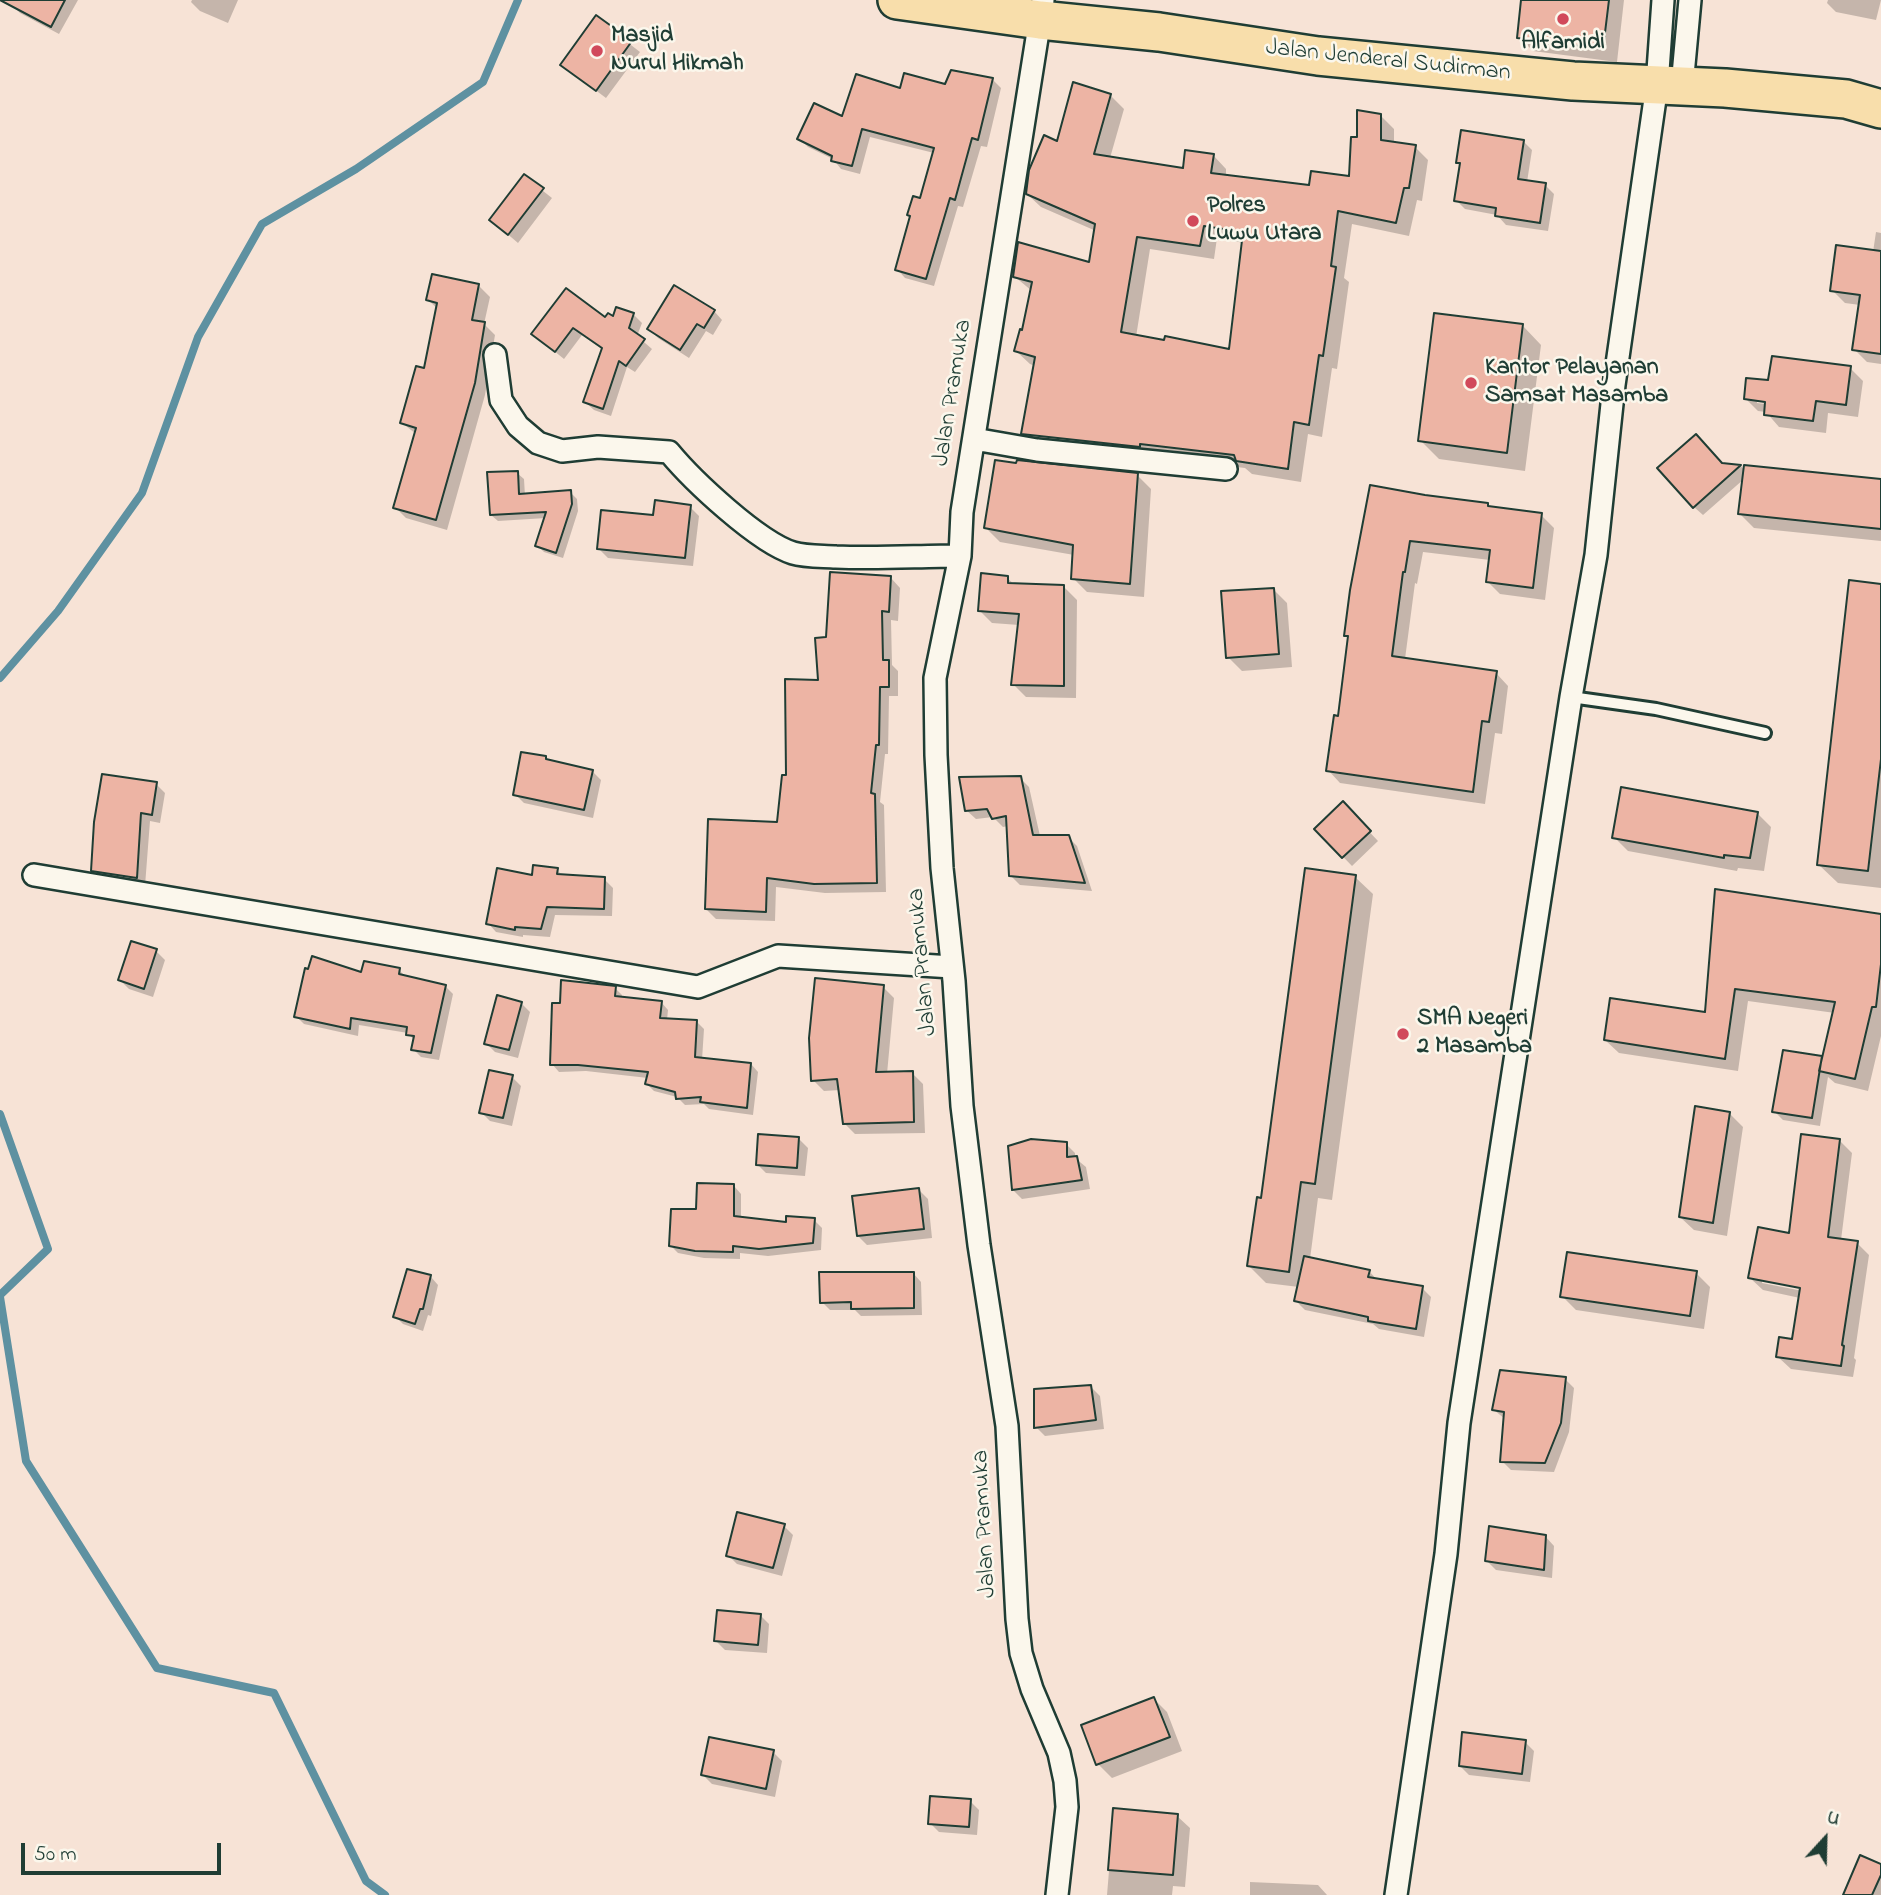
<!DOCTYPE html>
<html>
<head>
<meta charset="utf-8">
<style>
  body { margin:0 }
  #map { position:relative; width:1881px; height:1895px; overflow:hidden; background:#f7e3d6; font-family:"Indie Flower",sans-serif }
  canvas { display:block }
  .north { position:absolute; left:1790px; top:1804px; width:70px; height:70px; -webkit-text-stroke:5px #fbf7ec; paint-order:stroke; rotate:22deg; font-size:19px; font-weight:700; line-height:28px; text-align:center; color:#1f3d34 }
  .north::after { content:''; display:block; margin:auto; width:24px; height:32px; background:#1f3d34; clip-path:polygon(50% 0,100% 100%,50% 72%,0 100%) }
  .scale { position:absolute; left:21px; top:1843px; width:200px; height:32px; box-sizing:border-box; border:4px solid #1f3d34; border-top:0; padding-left:9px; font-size:21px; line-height:24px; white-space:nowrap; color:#1f3d34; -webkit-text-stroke:5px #fbf7ec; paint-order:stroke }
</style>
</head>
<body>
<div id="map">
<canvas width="1881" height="1895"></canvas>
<div class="north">U</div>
<div class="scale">50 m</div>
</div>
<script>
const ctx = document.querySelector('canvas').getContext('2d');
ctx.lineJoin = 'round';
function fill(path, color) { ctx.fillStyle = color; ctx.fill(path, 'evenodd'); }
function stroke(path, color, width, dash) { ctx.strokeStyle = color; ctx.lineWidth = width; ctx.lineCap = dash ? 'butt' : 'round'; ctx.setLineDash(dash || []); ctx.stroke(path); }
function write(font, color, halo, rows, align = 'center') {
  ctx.font = font + ' "Indie Flower",sans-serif'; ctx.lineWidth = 5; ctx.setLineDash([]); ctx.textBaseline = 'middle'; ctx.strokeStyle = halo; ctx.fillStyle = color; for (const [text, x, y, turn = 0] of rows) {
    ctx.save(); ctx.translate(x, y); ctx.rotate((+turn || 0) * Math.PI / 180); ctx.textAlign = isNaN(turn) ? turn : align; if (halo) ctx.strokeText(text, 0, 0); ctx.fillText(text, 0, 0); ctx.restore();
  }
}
fill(new Path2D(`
  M15 0H78L59 34 20 13 12 5Z
  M192 0H238L228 23 200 11 191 2Z
  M1523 0H1624L1617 62 1533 51 1519 37Z
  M1828 0H1881L1876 20 1836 12 1827 3Z
  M596 18 640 52 606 98 562 65Z
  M992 79 1001 88 987 147 981 146 963 207 958 206 934 286 905 278 897 269 921 200 934 153 870 137 860 174 841 169 833 159 808 147 799 138 901 91Z
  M1110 95 1124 109 1110 158 1184 170 1213 155 1226 169V176L1310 187 1350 178 1358 139 1380 115 1394 129V144L1415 147 1428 160 1422 201 1417 200 1409 236 1352 224 1344 278 1349 282 1337 369 1332 368 1322 437 1308 434 1301 482 1252 474 1245 468 1153 457 1037 447 1023 433 1035 366 1030 364 1016 351 1024 332 1032 291 1014 276 1091 265 1096 231 1041 207 1027 194 1058 143ZM1217 238 1244 243 1230 351 1136 337 1150 249 1214 259Z
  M1523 141 1532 150 1527 182 1545 185 1554 194 1548 231 1506 225 1497 215 1465 209 1456 200 1461 166 1457 162Z
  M524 176 552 198 518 243 491 220Z
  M1876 232 1881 233V364L1867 362 1854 349 1860 305 1845 303 1832 290 1873 252Z
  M479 286 490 297 484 324 495 335 485 395 447 530 406 518 395 507 416 434 401 422 425 371 438 309 428 300Z
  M714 311 722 320 713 335 706 331 689 358 658 338 649 329Z
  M633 314 642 323 637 336 652 349 635 372 627 367 611 416 594 410 585 402 603 350 582 335 564 359 533 334Z
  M1523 326 1541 345 1525 471 1439 459 1420 440Z
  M1850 368 1863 381 1858 417 1828 413 1826 433 1779 427 1766 412 1758 411 1745 398 1770 382ZM1757 399 1774 405 1757 403Z
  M1722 464 1741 466 1745 471 1881 481V541L1754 528 1740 514 1744 479 1703 515 1694 507Z
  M517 473 524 479 525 496 570 492 577 499 578 511 563 558 544 552 537 545 546 518 498 521 491 515Z
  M1137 475 1151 489 1144 597 1087 592 1073 578 1074 555 1000 542 986 528Z
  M1425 497 1488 504 1492 508 1541 515 1554 528 1545 600 1500 594 1488 582 1490 560 1423 552 1417 584 1415 583 1405 659 1496 673 1508 686 1502 734 1495 733 1485 804 1340 783 1328 770 1340 718 1349 639 1346 635Z
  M690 507 699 516 693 566 608 558 599 549 655 517Z
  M891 578 900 588 898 621 891 620 892 665 898 671V696H889L888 754H885L880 802 884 805 886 892 825 893 776 887 775 921 716 919 706 909 779 824 787 777 820 681 827 639Z
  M1007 578 1015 585 1064 587 1077 600 1076 698 1026 697 1013 684 1019 625 992 623 979 610Z
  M1881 586V888L1838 883 1819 865Z
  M1273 589 1287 603 1292 667 1242 671 1228 657Z
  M545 758 550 762 592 771 601 780 593 818 524 803 515 794Z
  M1020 778 1029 787 1040 836 1068 837 1077 846 1092 891 1020 885 1011 876 1008 826 1003 827 993 817 976 819 966 810Z
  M156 784 165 793 160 823 150 821 145 886 102 880 93 871Z
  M1343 804 1378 841 1352 866 1316 829Z
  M1757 813 1771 827 1764 871 1738 868 1737 871 1628 851 1614 837Z
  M557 870 564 877 604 879 613 888 612 916 555 915 550 937 523 935V937L496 932 488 923 533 877Z
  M1355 877 1373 894 1332 1200 1318 1198 1310 1259 1369 1271 1378 1281 1422 1288 1431 1297 1424 1337 1379 1329 1373 1324 1305 1310 1296 1301 1299 1287 1266 1283 1249 1266 1262 1199Z
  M1716 891 1881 915V1036L1868 1091 1835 1083 1828 1077 1820 1126 1783 1120 1774 1111 1821 1058 1823 1061 1835 1013 1748 1001 1738 1071 1619 1053 1605 1040 1706 1014Z
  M156 951 165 960 153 997 129 989 120 980Z
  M399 970 407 978 445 986 453 994 439 1060 421 1057 413 1049 415 1041 408 1033 359 1025 358 1036 304 1024 296 1016 363 974Z
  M883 987 894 998 887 1074 912 1073 923 1084 925 1133 855 1134 844 1123 840 1090 824 1091 813 1080Z
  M615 988 622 995V998L661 1002 668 1010 667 1020 697 1022 704 1029 702 1060 751 1064 758 1072 753 1115 709 1109 704 1104 685 1105 677 1097 654 1091 647 1084 648 1078 586 1071 559 1072 552 1064 561 1005Z
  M521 1003 530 1012 518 1058 495 1052 486 1043Z
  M512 1077 521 1086 512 1126 490 1121 481 1112Z
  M1729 1113 1743 1127 1727 1236 1694 1230 1680 1217Z
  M799 1139 808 1148 805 1176 766 1173 757 1164Z
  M1840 1141 1852 1153 1841 1240 1857 1243 1869 1255 1854 1358 1856 1360 1853 1377 1791 1369 1778 1357 1793 1341 1800 1298 1763 1290 1750 1278 1790 1235ZM1762 1279 1808 1288V1292L1762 1283Z
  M1066 1144 1075 1153V1158L1086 1167 1090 1189 1022 1199 1013 1190Z
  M734 1186 741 1194V1219L788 1224 814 1220 822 1228 821 1250 768 1256 740 1253V1259L704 1258 678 1253 670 1245 698 1211Z
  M919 1190 928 1199 932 1238 867 1245 858 1236Z
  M913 1273 921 1282 922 1315 861 1316 855 1310H830L822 1302Z
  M1696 1273 1710 1287 1704 1329 1576 1310 1562 1296Z
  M431 1277 438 1285 431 1316 428 1315 423 1331 403 1324 395 1316Z
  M1565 1379 1574 1388 1569 1432 1554 1472 1511 1470 1502 1461 1505 1419 1494 1410Z
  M1091 1387 1100 1396 1104 1429 1045 1436 1036 1427Z
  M784 1526 793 1535 782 1576 737 1564 728 1555Z
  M1545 1536 1554 1546 1552 1578 1496 1570 1487 1561Z
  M760 1615 769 1624 767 1653 725 1650 716 1641Z
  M1154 1699 1167 1712 1182 1751 1112 1778 1098 1764Z
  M1525 1742 1534 1751 1530 1782 1469 1775 1460 1766Z
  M773 1752 782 1761 775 1797 712 1784 703 1775Z
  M970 1801 979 1810 977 1835 939 1832 930 1823Z
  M1114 1810 1177 1816 1190 1828 1185 1887 1173 1886 1172 1895H1107Z
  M1881 1866V1895H1846Z
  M1250 1882 1318 1885 1327 1895H1250Z`), '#0003');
stroke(new Path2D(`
  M0 678 58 611 142 493 198 337 262 224 356 169 483 82 518 0
  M0 1114 48 1249 0 1295
  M0 1297 26 1461 157 1668 274 1693 366 1881 385 1895`), '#5e91a1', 8);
const building = new Path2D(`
  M0 0H65L51 27Z
  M1521 0H1609L1603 49 1517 38Z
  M596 15 632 41 596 91 560 65Z
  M951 70 993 78 978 140 972 138 955 200 950 198 926 279 895 270 910 216 907 215 913 196 920 198 934 148 862 129 852 166 831 161 832 156 797 139 814 103 842 116 856 74 900 88 904 73 945 84Z
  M1073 82 1111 94 1094 154 1183 168 1185 150 1214 154 1211 173 1309 185 1311 171 1349 176 1351 137H1357V110L1381 114V140L1416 145 1409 188H1404L1396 223 1338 211 1331 266 1336 267 1323 356 1319 355 1309 425 1294 422 1288 469 1236 461 1234 455 1140 444V447L1021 434 1035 357 1014 351 1020 329 1022 330 1032 282 1013 277 1018 242 1089 262 1095 224 1026 194 1029 170 1044 135 1057 141ZM1204 226 1243 232 1229 349 1165 336 1164 340 1121 332 1137 237 1200 246Z
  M1461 130 1524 140 1518 179 1546 183 1540 223 1495 216 1496 208 1454 201 1460 163H1456Z
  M524 174 544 188 508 235 489 220Z
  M1836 245 1881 251V354L1852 350 1860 295 1830 291Z
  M432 274 479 284 472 320 485 322 475 383 436 520 393 508 416 428 400 423 416 366 424 368 437 303 426 300Z
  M674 285 715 310 704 328 697 324 680 350 647 329Z
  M566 288 605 317 608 313 613 316 616 307 634 313 629 328 645 339 626 366 619 361 603 409 583 402 602 348 573 328 555 352 531 334Z
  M1434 313 1523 324 1507 453 1418 441Z
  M1772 356 1851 366 1846 405 1816 401 1813 421 1764 415 1765 402 1744 399 1746 378 1768 380Z
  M1696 434 1722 463 1741 465 1693 508 1657 468Z
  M995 460 1016 463 1017 460 1138 473 1130 584 1071 579 1073 545 984 528Z
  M1744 465 1881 479V529L1738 514Z
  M518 471 519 494 571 490 572 504 556 553 535 546 546 512 490 515 487 472Z
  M1370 485 1425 495 1488 503V506L1542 513 1533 588 1486 582 1490 550 1410 541 1405 572H1403L1392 656 1497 671 1489 722 1482 721 1473 792 1326 771 1334 715 1338 716 1348 636H1344L1350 590Z
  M655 500 691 505 685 558 597 549 601 510 653 515Z
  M830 572 891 576 889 612 882 611 883 660H889V687H880L879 745H876L871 793 875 794 877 883 814 884 767 878 766 912 705 909 708 819 777 822 782 775H786L785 679 818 680 815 638 826 637Z
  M981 573 1008 576V583L1064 585V686L1011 685 1019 614 978 611Z
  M1849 580 1881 584V759L1868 871 1817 865Z
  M1274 588 1279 654 1226 658 1221 591Z
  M521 752 546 756V759L593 770 584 810 513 795Z
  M102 774 157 782 152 815 141 813 137 878 91 871 94 822Z
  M1021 776 1033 835H1069L1085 883 1009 876 1006 816 992 819 987 809 965 811 959 777Z
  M1621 787 1758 812 1750 858 1724 855V858L1612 838Z
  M1343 801 1371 831 1342 858 1314 829Z
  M533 865 558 868 557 874 605 877 604 909 547 907 541 929 515 927V930L486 924 497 868 532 875Z
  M1305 868 1356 875 1315 1184 1301 1182 1289 1272 1247 1266 1257 1197 1261 1198Z
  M1715 889 1881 914V964L1876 1007H1872L1855 1079 1819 1071 1835 1002 1735 989 1725 1059 1604 1040 1610 998 1705 1012Z
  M131 941 157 949 144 989 118 980Z
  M312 956 361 972 364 961 400 968 399 974 446 985 431 1053 411 1050 414 1036 406 1035 407 1027 351 1018 350 1029 294 1017 305 968 308 969Z
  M815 978 884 985 876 1072 913 1071 914 1122 843 1124 837 1079 811 1081 809 1038Z
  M561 980 616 986 615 996 662 1001 660 1018 697 1020 695 1057 751 1063 747 1108 700 1102 701 1097 676 1099 675 1092 645 1084 648 1072 578 1065H550L552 1003H560Z
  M497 995 522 1002 509 1050 484 1044Z
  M1783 1050 1822 1056 1812 1118 1772 1112Z
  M489 1070 513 1075 503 1118 479 1113Z
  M1695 1106 1730 1112 1713 1223 1679 1217Z
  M758 1134 799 1137 797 1168 756 1165Z
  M1801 1134 1840 1139 1828 1237 1858 1241 1842 1345 1844 1346 1841 1366 1776 1357 1779 1337 1792 1339 1800 1288 1748 1278 1758 1227 1789 1233Z
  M1031 1139 1067 1142V1157L1077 1156 1082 1180 1012 1190 1008 1146Z
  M697 1183 734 1184V1216L786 1222V1216L815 1218 813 1243 759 1249 733 1246V1252L695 1251 669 1246 671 1209H696Z
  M919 1188 924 1229 857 1236 852 1196Z
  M1567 1252 1697 1271 1690 1316 1560 1297Z
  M1304 1256 1370 1270 1368 1277 1423 1286 1416 1329 1368 1321V1317L1294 1301Z
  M407 1269 431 1275 423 1309H420L415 1324 393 1317Z
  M819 1272H914V1308L851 1309V1302L820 1303Z
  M1500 1370 1566 1377 1561 1423 1545 1463 1500 1462 1504 1412 1492 1410Z
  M1091 1385 1096 1420 1034 1428V1389Z
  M737 1512 785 1524 773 1568 726 1556Z
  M1489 1526 1546 1535 1544 1570 1485 1561Z
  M717 1610 761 1614 758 1645 714 1641Z
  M1154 1697 1170 1737 1096 1765 1081 1725Z
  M1462 1732 1526 1740 1522 1774 1459 1766Z
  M709 1737 774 1750 766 1789 701 1775Z
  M930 1796 971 1799 969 1827 928 1824Z
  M1113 1808 1178 1814 1173 1875 1108 1870Z
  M1860 1855 1881 1864V1875L1872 1895H1843Z`);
fill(building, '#edb4a4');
stroke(building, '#1f3d34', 2);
const lane = new Path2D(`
  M1571 697 1656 709 1765 733`);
const street = new Path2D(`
  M1043 0 962 512 960 556 935 678 936 755 942 868 954 981 962 1106 979 1245 1007 1426 1017 1619 1021 1653 1032 1689 1059 1753 1065 1781 1067 1807 1057 1895
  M1682 86 1690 0
  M495 355 501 400 518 426 538 443 562 451 598 447 669 452C693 481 758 542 793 553 806 557 823 556 836 557 878 559 919 556 960 556
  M974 439 1037 450 1226 469
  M34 875 698 987 778 956 952 967
  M1396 1895 1446 1554 1459 1423 1571 697 1596 555 1614 385 1657 85 1663 0`);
const highway = new Path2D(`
  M897 0 1040 20 1159 32 1318 56 1573 81 1725 88 1846 99 1881 109`);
stroke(lane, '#1f3d34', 16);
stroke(street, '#1f3d34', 26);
stroke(highway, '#1f3d34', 42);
stroke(lane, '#fbf7ec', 10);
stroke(street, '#fbf7ec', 21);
stroke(highway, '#f8deab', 37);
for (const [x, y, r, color] of [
  [1563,19,7,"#d1495b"],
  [597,51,7,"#d1495b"],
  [1193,221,7,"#d1495b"],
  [1471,383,7,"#d1495b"],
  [1403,1034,7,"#d1495b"]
]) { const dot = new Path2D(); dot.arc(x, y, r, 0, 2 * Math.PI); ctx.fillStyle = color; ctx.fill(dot); stroke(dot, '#fbf7ec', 2.5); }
write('bold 24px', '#1f3d34', '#fbf7ec', [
  ["Masjid",611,37],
  ["Nurul Hikmah",611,65],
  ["Alfamidi",1563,44,"center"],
  ["Polres",1207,207],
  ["Luwu Utara",1207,235],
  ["Kantor Pelayanan",1485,369],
  ["Samsat Masamba",1485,397],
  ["SMA Negeri",1417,1020],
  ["2 Masamba",1417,1048]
], 'left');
write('24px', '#1f3d34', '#fbf7ec', [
  ["Jalan Jenderal Sudirman",1388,62,6],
  ["Jalan Pramuka",954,393,-81],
  ["Jalan Pramuka",924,962,-95],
  ["Jalan Pramuka",986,1524,-93]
]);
</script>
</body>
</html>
